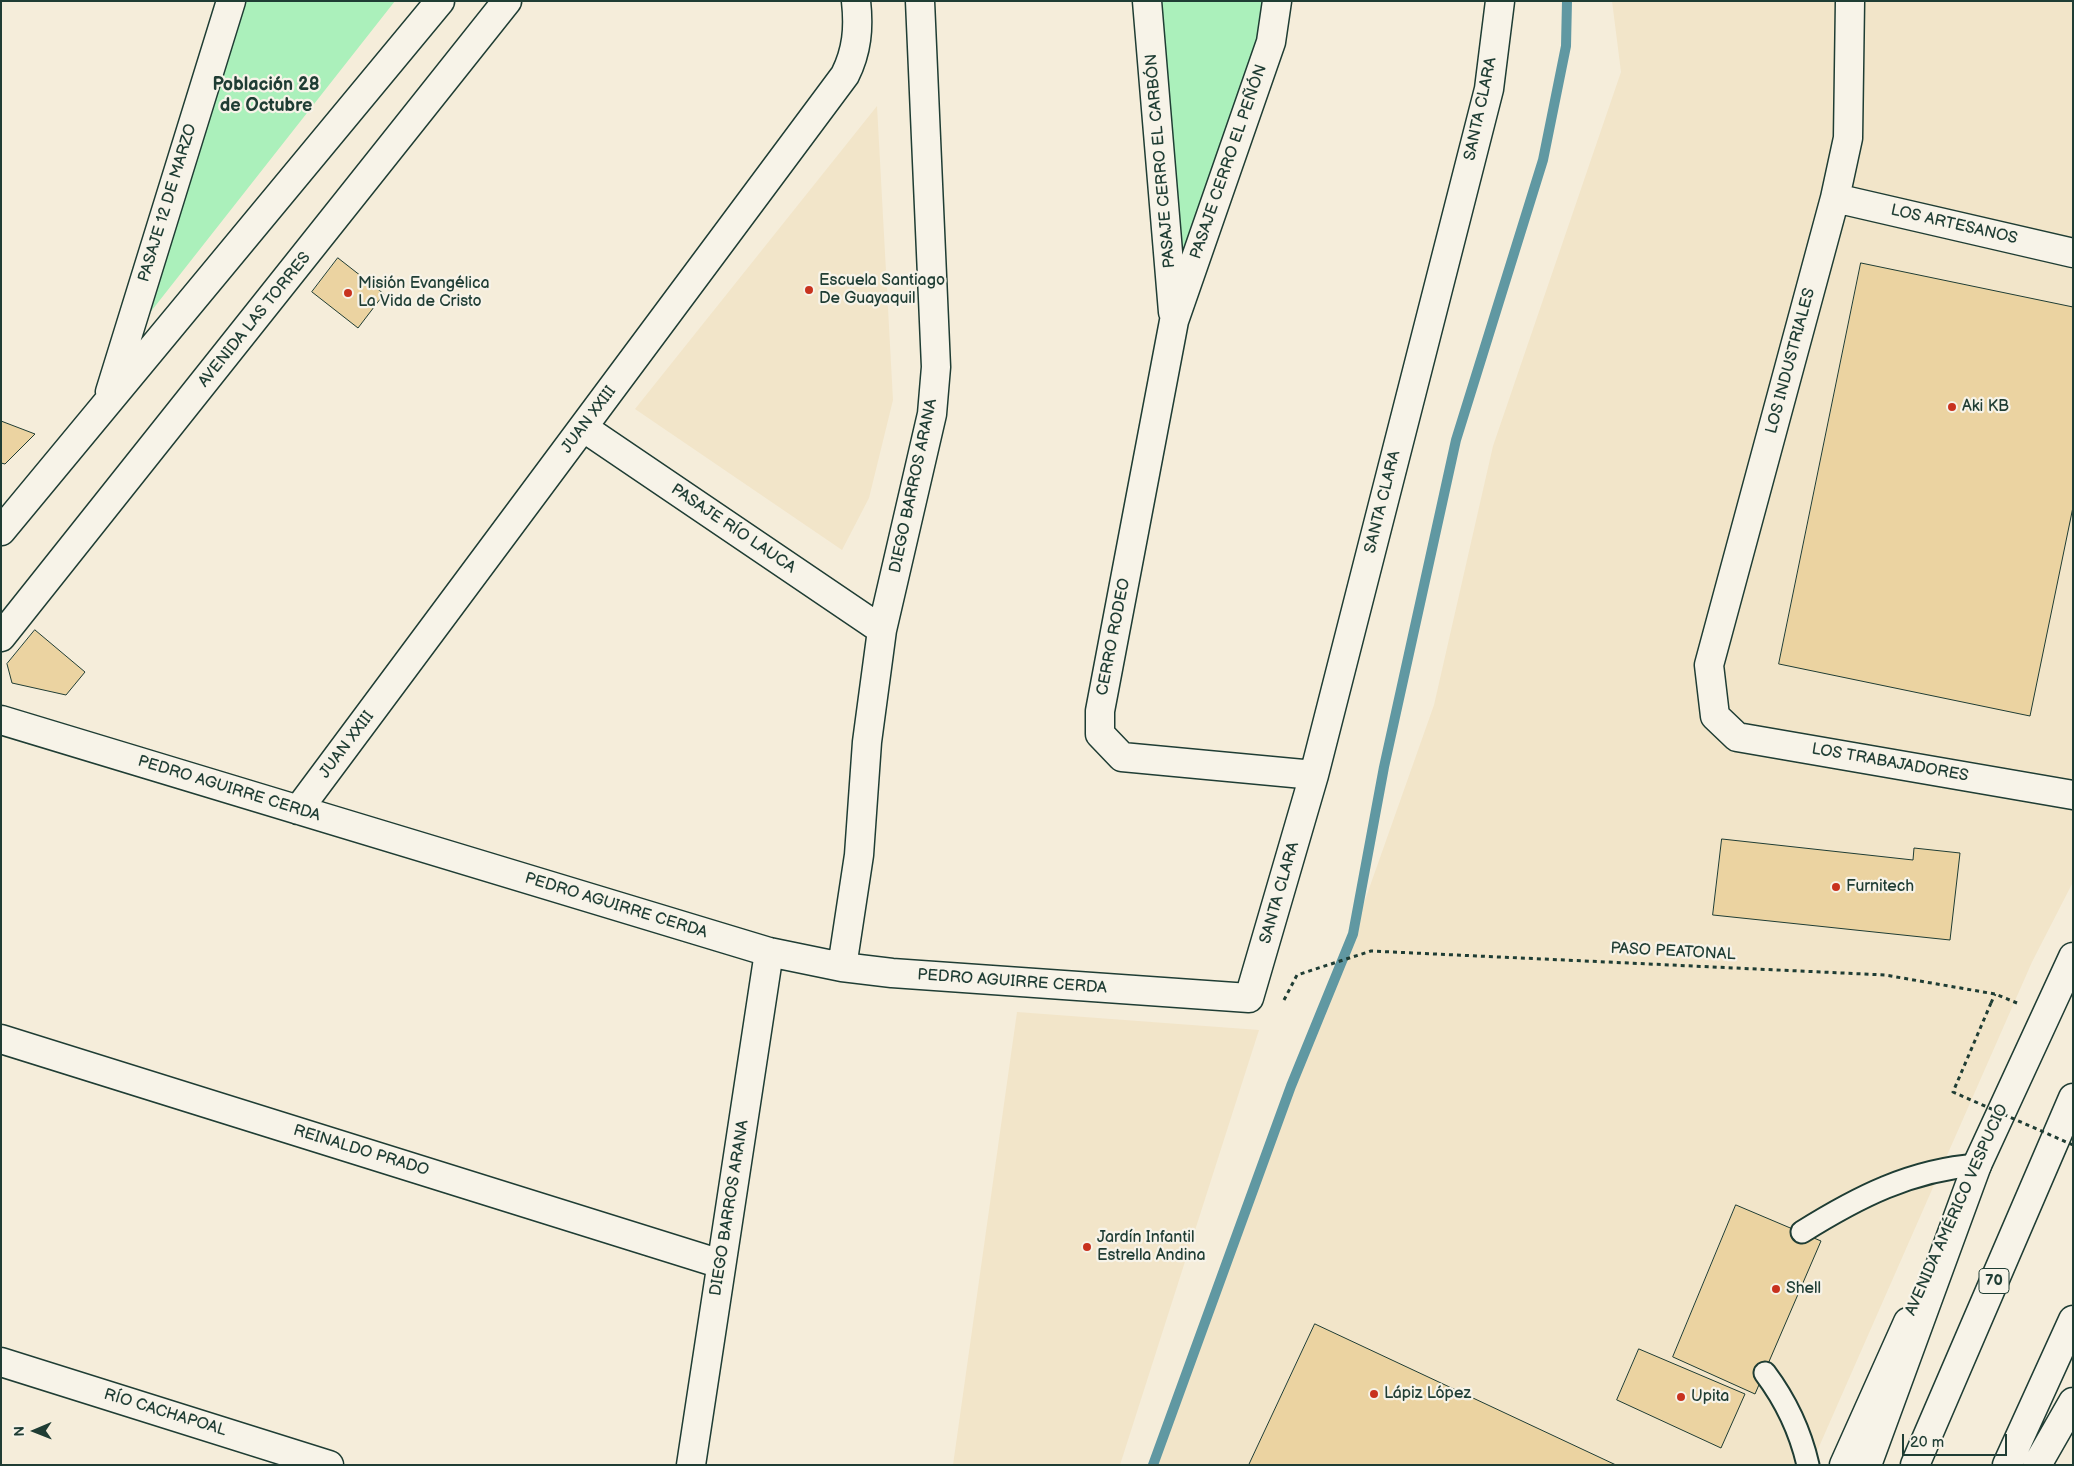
<!DOCTYPE html>
<html>
<head>
<meta charset="utf-8">
<style>
  body { margin:0 }
  #map { position:relative; width:2074px; height:1466px; overflow:hidden; background:#f5edda; font-family:"Balsamiq Sans",sans-serif }
  canvas { display:block }
  .frame { position:absolute; inset:0; border:2px solid #1f3d34; pointer-events:none }
  .north { position:absolute; left:10px; top:1406px; width:50px; height:50px; -webkit-text-stroke:4px #f7f3e8; paint-order:stroke; rotate:269deg; font-size:14px; font-weight:700; line-height:20px; text-align:center; color:#1f3d34 }
  .north::after { content:''; display:block; margin:auto; width:18px; height:22px; background:#1f3d34; clip-path:polygon(50% 0,100% 100%,50% 72%,0 100%) }
  .scale { position:absolute; left:1902px; top:1434px; width:105px; height:22px; box-sizing:border-box; border:2px solid #1f3d34; border-top:0; padding-left:6px; font-size:15px; line-height:18px; white-space:nowrap; color:#1f3d34; -webkit-text-stroke:4px #f7f3e8; paint-order:stroke }
</style>
</head>
<body>
<div id="map">
<canvas width="2074" height="1466"></canvas>
<div class="frame"></div>
<div class="north">N</div>
<div class="scale">20 m</div>
</div>
<script>
const ctx = document.querySelector('canvas').getContext('2d');
ctx.lineJoin = 'round';
function fill(path, color) { ctx.fillStyle = color; ctx.fill(path, 'evenodd'); }
function stroke(path, color, width, dash) { ctx.strokeStyle = color; ctx.lineWidth = width; ctx.lineCap = dash ? 'butt' : 'round'; ctx.setLineDash(dash || []); ctx.stroke(path); }
function write(font, color, halo, rows, align = 'center') {
  ctx.font = font + ' "Balsamiq Sans",sans-serif'; ctx.lineWidth = 4.5; ctx.setLineDash([]); ctx.textBaseline = 'middle'; ctx.strokeStyle = halo; ctx.fillStyle = color; for (const [text, x, y, turn = 0] of rows) {
    ctx.save(); ctx.translate(x, y); ctx.rotate((+turn || 0) * Math.PI / 180); ctx.textAlign = isNaN(turn) ? turn : align; if (halo) ctx.strokeText(text, 0, 0); ctx.fillText(text, 0, 0); ctx.restore();
  }
}
fill(new Path2D(`
  M1612 1H2073V882L2032 962 1811 1465H1152L1353 934 1434 705 1493 446 1621 72Z
  M877 106 893 400 869 498 842 550 635 409Z
  M1017 1012 1259 1030 1120 1465H953Z`), '#f2e5c9');
fill(new Path2D(`
  M244 1H395L145 319Z
  M1161 1H1269L1183 275Z`), '#abf0bb');
stroke(new Path2D(`
  M1153 1465 1291 1086 1353 934 1384 767 1456 440 1543 160 1566 46 1567 1`), '#6098a2', 10);
const building = new Path2D(`
  M338 258 384 294 358 328 312 292Z
  M1861 263 2073 307V507L2030 716 1779 664Z
  M1 421 35 434 5 464 1 463Z
  M35 630 85 672 66 695 12 683 7 664Z
  M1722 839 1913 860 1914 848 1960 853 1950 940 1713 915Z
  M1736 1205 1821 1241 1755 1394 1673 1357Z
  M1315 1324 1616 1465H1249Z
  M1639 1349 1745 1394 1721 1448 1617 1400Z`);
fill(building, '#ebd3a1');
stroke(building, '#1f3d34', 1);
const lane = new Path2D(`
  M1802 1232C1858 1197 1911 1170 1977 1165
  M1765 1373C1786 1401 1800 1430 1808 1465`);
const street = new Path2D(`
  M1147 1 1173 312
  M1277 1 1271 42 1174 321 1100 711V734L1122 757 1314 775
  M1850 1 1848 138 1835 198 1709 665 1715 716 1737 737 2073 795
  M1835 198 2073 253
  M110 392 231 1
  M584 428 882 630
  M1 531 440 1
  M1 637 507 1
  M1 720 769 952 842 967 892 973 1249 998 1314 775 1489 89 1500 1
  M298 810 845 75C857 51 859 28 856 1
  M842 967 859 855 867 742 882 630 932 414 936 367 920 1
  M1 1039 721 1264
  M1 1362 329 1465
  M691 1465 769 952`);
const secondary = new Path2D(`
  M1844 1465 1908 1322`);
const primary = new Path2D(`
  M1977 1165 2073 957`);
const highway = new Path2D(`
  M1867 1465 1977 1165
  M1915 1465 2073 1098
  M2007 1465 2073 1320
  M2037 1465 2073 1402`);
stroke(lane, '#1f3d34', 25);
stroke(street, '#1f3d34', 31);
stroke(secondary, '#1f3d34', 31);
stroke(primary, '#1f3d34', 31);
stroke(highway, '#1f3d34', 31);
stroke(new Path2D(`
  M1284 1000 1297 975 1371 951 1885 975 1995 994 2017 1003
  M1991 1003 1995 994`), '#1f3d34', 3, [4, 4]);
stroke(lane, '#f7f3e8', 21);
stroke(street, '#f7f3e8', 28);
stroke(secondary, '#f7f3e8', 28);
stroke(primary, '#f7f3e8', 28);
stroke(highway, '#f7f3e8', 28);
stroke(new Path2D(`
  M1991 1003 1953 1092 2073 1145`), '#1f3d34', 3, [4, 4]);
for (const [x, y, r, color] of [
  [809,290,5,"#c8321e"],
  [348,293,5,"#c8321e"],
  [1952,407,5,"#c8321e"],
  [1836,887,5,"#c8321e"],
  [1087,1247,5,"#c8321e"],
  [1776,1289,5,"#c8321e"],
  [1374,1394,5,"#c8321e"],
  [1681,1397,5,"#c8321e"]
]) { const dot = new Path2D(); dot.arc(x, y, r, 0, 2 * Math.PI); ctx.fillStyle = color; ctx.fill(dot); stroke(dot, '#f7f3e8', 2); }
for (const [x, y, w] of [
  [1994,1281,30]
]) { const box = new Path2D(); box.roundRect(x - w / 2, y - 12.5, w, 25, 4); ctx.fillStyle = '#f7f3e8'; ctx.fill(box); stroke(box, '#1f3d34', 1); }
write('bold 15px', '#1f3d34', null, [
  ["70",1994,1281]
]);
write('16px', '#1f3d34', '#f7f3e8', [
  ["SANTA CLARA",1481,109,-78],
  ["PASAJE CERRO EL CARBÓN",1161,161,-95],
  ["PASAJE CERRO EL PEÑÓN",1229,162,-71],
  ["PASAJE 12 DE MARZO",168,203,-73],
  ["LOS ARTESANOS",1954,225,13],
  ["AVENIDA LAS TORRES",255,320,-51],
  ["LOS INDUSTRIALES",1791,361,-75],
  ["JUAN XXIII",589,420,-53],
  ["DIEGO BARROS ARANA",914,486,-78],
  ["SANTA CLARA",1383,502,-76],
  ["PASAJE RÍO LAUCA",733,529,34],
  ["CERRO RODEO",1114,637,-79],
  ["JUAN XXIII",347,745,-53],
  ["LOS TRABAJADORES",1890,763,10],
  ["PEDRO AGUIRRE CERDA",229,789,17],
  ["SANTA CLARA",1280,893,-74],
  ["PEDRO AGUIRRE CERDA",616,906,17],
  ["PASO PEATONAL",1673,952,3],
  ["PEDRO AGUIRRE CERDA",1012,982,4],
  ["REINALDO PRADO",361,1151,17],
  ["DIEGO BARROS ARANA",730,1208,-81],
  ["AVENIDA AMÉRICO VESPUCIO",1957,1210,-66],
  ["RÍO CACHAPOAL",165,1413,17]
]);
write('16px', '#1f3d34', '#f7f3e8', [
  ["Escuela Santiago",819,281],
  ["De Guayaquil",819,299],
  ["Misión Evangélica",358,284],
  ["La Vida de Cristo",358,302],
  ["Aki KB",1962,407],
  ["Furnitech",1846,887],
  ["Jardín Infantil",1097,1238],
  ["Estrella Andina",1097,1256],
  ["Shell",1786,1289],
  ["Lápiz López",1384,1394],
  ["Upita",1691,1397]
], 'left');
write('bold 18px', '#1f3d34', '#f7f3e8', [
  ["Población 28",266,85],
  ["de Octubre",266,106]
]);
</script>
</body>
</html>
